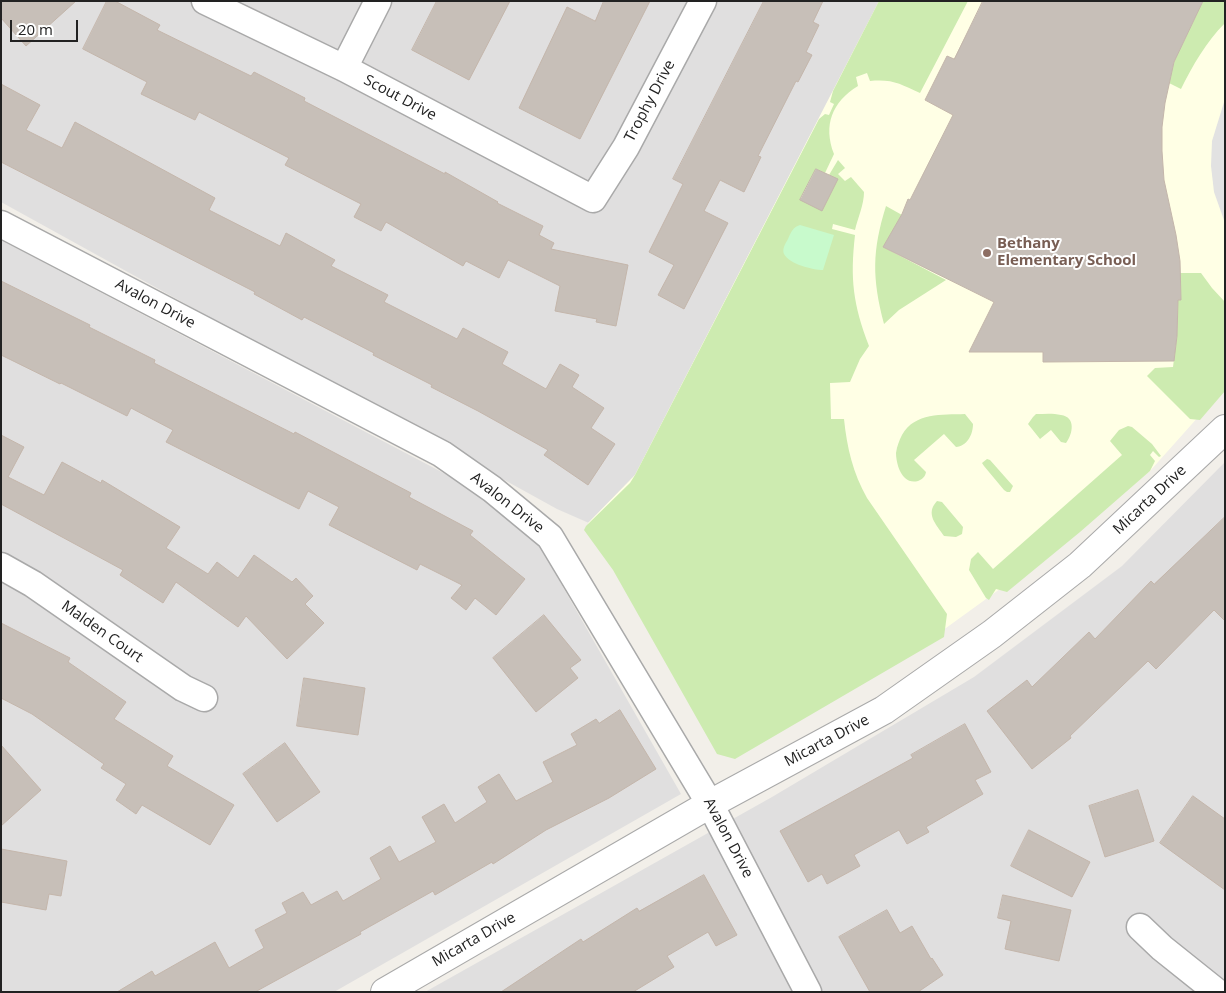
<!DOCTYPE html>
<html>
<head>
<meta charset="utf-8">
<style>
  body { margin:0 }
  #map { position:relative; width:1226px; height:993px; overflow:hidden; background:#f2efe9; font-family:"Open Sans",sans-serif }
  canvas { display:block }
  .frame { position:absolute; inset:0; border:2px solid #222; pointer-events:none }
  .scale { position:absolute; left:10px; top:20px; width:68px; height:22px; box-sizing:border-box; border:2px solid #222; border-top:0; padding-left:6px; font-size:15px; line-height:18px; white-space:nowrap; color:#222; -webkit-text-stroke:4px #fff; paint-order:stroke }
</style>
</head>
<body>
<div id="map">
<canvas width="1226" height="993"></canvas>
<div class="frame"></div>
<div class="scale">20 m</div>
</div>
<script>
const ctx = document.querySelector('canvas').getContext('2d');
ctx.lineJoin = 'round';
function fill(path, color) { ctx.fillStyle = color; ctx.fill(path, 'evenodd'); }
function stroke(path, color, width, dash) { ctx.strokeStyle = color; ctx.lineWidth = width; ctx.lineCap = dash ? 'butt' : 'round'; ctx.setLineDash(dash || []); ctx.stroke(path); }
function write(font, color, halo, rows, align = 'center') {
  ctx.font = font + ' "Open Sans",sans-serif'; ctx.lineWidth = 4; ctx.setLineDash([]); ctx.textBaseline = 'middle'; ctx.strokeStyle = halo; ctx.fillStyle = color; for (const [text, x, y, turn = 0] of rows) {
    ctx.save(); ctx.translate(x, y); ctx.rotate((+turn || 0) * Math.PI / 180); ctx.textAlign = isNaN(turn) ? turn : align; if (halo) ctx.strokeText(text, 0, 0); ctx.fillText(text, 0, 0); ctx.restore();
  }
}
fill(new Path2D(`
  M1 1H880L635 475 589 523 557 509 1 202Z
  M1 240 472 488 535 538 681 794 334 992H1Z
  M1225 462V992H425L772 797 974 677 1122 566Z`), '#e0dfdf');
fill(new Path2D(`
  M879 1H1225V387L1150 471 1051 552 946 628 728 755 634 593 588 523 635 475Z`), '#ffffe5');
fill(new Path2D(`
  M879 1H968L920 93C900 84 893 79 870 81L867 73 856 77 858 86C832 102 823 125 834 154L825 173 816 169 800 199 837 179 829 175 838 160 845 168 838 174 845 181 851 177 864 192C864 205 858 217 855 230L833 224 832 229 855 235C850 279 853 304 869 346L860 359 850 382 830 383 831 419H844C847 448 853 473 867 498L947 614 944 637 735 759 717 754 613 570 584 530 586 526 630 483 635 475 819 119 825 114 829 115 834 104 830 102 833 91Z
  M1203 1H1225V23C1206 42 1193 65 1181 89L1169 83 1174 62Z
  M886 206 902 215 883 247 946 280 899 310 884 324C872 278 872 251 886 206Z
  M1180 273H1201L1212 288 1225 302V391L1200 420 1190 419 1147 376 1155 368 1173 367 1177 336 1178 300 1181 299Z
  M965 414 973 424C973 435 967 446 956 447L944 434 914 460 926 472C925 481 912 485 905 478 899 473 896 461 896 453 897 446 899 441 902 435 915 412 942 415 965 414Z
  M1036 414C1044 414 1053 413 1061 415 1076 417 1073 434 1066 443L1061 442 1051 430 1040 439 1028 424 1033 417Z
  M1128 426 1132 427 1152 444 1161 456 1159 457 1153 451 1150 455 1155 461 1150 471 1080 532 1007 592 996 589 989 600 986 598 969 570 971 559 978 552 993 569 1122 455 1110 441 1119 430Z
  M987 459 990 460 1013 486 1010 492H1007L1004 490 984 466 982 463Z
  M937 501 942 502 963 527 962 534 956 537 944 536C936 524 925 514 937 501Z`), '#cdebb0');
fill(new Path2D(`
  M800 225 834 235 823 270C813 270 789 264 784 254 782 249 785 244 788 239 791 232 793 227 800 225Z`), '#c8facc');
fill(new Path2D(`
  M1225 99V223L1214 192 1211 166 1212 141Z`), '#e2e2e2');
const building = new Path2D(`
  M1 1H76L26 46 1 18Z
  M107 1H115L160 25 157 30 251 76 254 72 305 98 304 101 445 174V172L498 202 497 203 543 226 539 235 554 243 551 249 628 265 616 326 596 322 597 319 555 311 560 286 508 260 499 278 466 261 463 266 386 222 381 231 354 217 361 204 285 165 289 158 199 112 195 120 141 94 147 82 83 49Z
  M437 1H510L469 80 412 50Z
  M604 1H650L580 139 519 108 567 7 595 21Z
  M764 1H823L813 22 819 25 806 52 812 55 798 82 796 81 758 156 761 157 744 192 720 180 704 211 728 223 684 309 658 295 674 265 649 252 683 184 673 179Z
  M983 1H1203L1174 62 1165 103 1162 127V151L1164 180 1176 235 1180 261 1181 300H1178L1177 336 1174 361 1043 362V352H969L994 302 883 247 902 214 908 199 910 200 953 115 925 100 947 56 954 59Z
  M1 84 40 105 26 130 62 148 75 122 215 198 209 210 280 246 286 233 335 260 331 266 388 295 384 302 457 339 463 328 508 352 502 364 546 389 560 364 579 375 572 387 604 408 591 428 615 444 588 485 544 455 548 450 478 411 431 387 432 385 373 355 374 353 304 317 302 320 254 294 255 292 1 162Z
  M816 169 838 179 822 211 800 200Z
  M1 281 90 325 89 327 155 360 154 363 294 434 295 432 411 493 409 497 473 531 470 535 525 579 496 615 475 598 466 610 451 598 462 585 420 564 417 570 329 525 339 507 308 491 299 509 166 442 173 430 131 408 127 416 61 383 60 384 1 355Z
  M1 435 24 447 8 477 44 495 62 462 101 483 102 480 180 527 166 548 208 574 217 562 238 578 254 555 292 582 296 578 313 596 305 604 324 623 287 659 246 616 238 627 176 582 163 603 120 575 123 570 1 504Z
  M1225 517V621L1214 610 1156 669 1148 661 1070 736 1071 738 1032 769 987 711 1027 680 1032 687 1089 632 1095 639 1151 581 1154 584Z
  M544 615 581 660 570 668 578 678 536 712 493 658Z
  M1 623 70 658 68 662 126 702 114 719 173 756 167 766 234 805 210 845 142 805 136 814 116 800 126 784 101 768 104 764 32 714 1 698Z
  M304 678 365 688 358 735 297 726Z
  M620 710 656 769 609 798 546 830 493 864 492 862 435 895 433 891 360 932 361 934 255 992H117L152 971 155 976 215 942 229 968 264 948 255 930 287 913 282 903 303 892 311 905 337 891 343 901 381 879 370 858 390 846 399 862 436 842 422 817 444 804 455 823 487 802 478 787 499 774 516 801 553 782 543 762 577 745 571 734 596 719 599 723Z
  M965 724 991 772 975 780 983 794 926 827 929 832 907 844 899 830 854 855 860 866 827 884 822 874 808 882 780 831 913 758 911 755Z
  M285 743 320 792 277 822 243 774Z
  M1 745 41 790 1 826Z
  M1138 790 1154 841 1105 857 1089 806Z
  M1193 796 1225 819V890L1160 843Z
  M1029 830 1090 862 1072 897 1011 866Z
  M1 849 67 861 61 896 49 894 46 910 1 902Z
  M704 875 737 935 716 946 708 932 667 956 674 967 633 992H501L581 939 583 942 637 908 639 911Z
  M1003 895 1071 910 1059 961 1005 949 1011 921 998 918Z
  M887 910 900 933 912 926 931 959 932 958 943 975 918 992H870L839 937Z`);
fill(building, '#c7bfb8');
stroke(building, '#c4b6ab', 1);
const minor = new Path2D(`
  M205 1 344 68 593 199 626 147 703 1
  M344 68 378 1
  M1 224 442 454 492 489 550 537 710 804 808 992
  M1 566 33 584 183 688 204 698
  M1140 927 1162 948 1217 992`);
const tertiary = new Path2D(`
  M385 992 710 804 884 710 992 634 1080 565 1225 429`);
stroke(minor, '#a9a9a9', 29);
stroke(tertiary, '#a9a9a9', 30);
stroke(minor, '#fff', 26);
stroke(tertiary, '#fff', 28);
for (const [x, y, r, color] of [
  [987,253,5,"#8d6e63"]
]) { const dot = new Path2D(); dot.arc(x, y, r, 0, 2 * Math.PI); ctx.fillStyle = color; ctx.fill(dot); stroke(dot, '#fff', 2); }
write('15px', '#222', '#fff', [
  ["Scout Drive",400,98,28],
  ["Trophy Drive",650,101,-62],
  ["Avalon Drive",155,304,28],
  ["Micarta Drive",1150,500,-43],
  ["Avalon Drive",507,503,38],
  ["Malden Court",102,632,35],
  ["Micarta Drive",827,741,-28],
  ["Avalon Drive",728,838,62],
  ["Micarta Drive",474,940,-30]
]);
write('bold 15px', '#785e54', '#fff', [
  ["Bethany",997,244],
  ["Elementary School",997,261]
], 'left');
</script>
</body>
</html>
